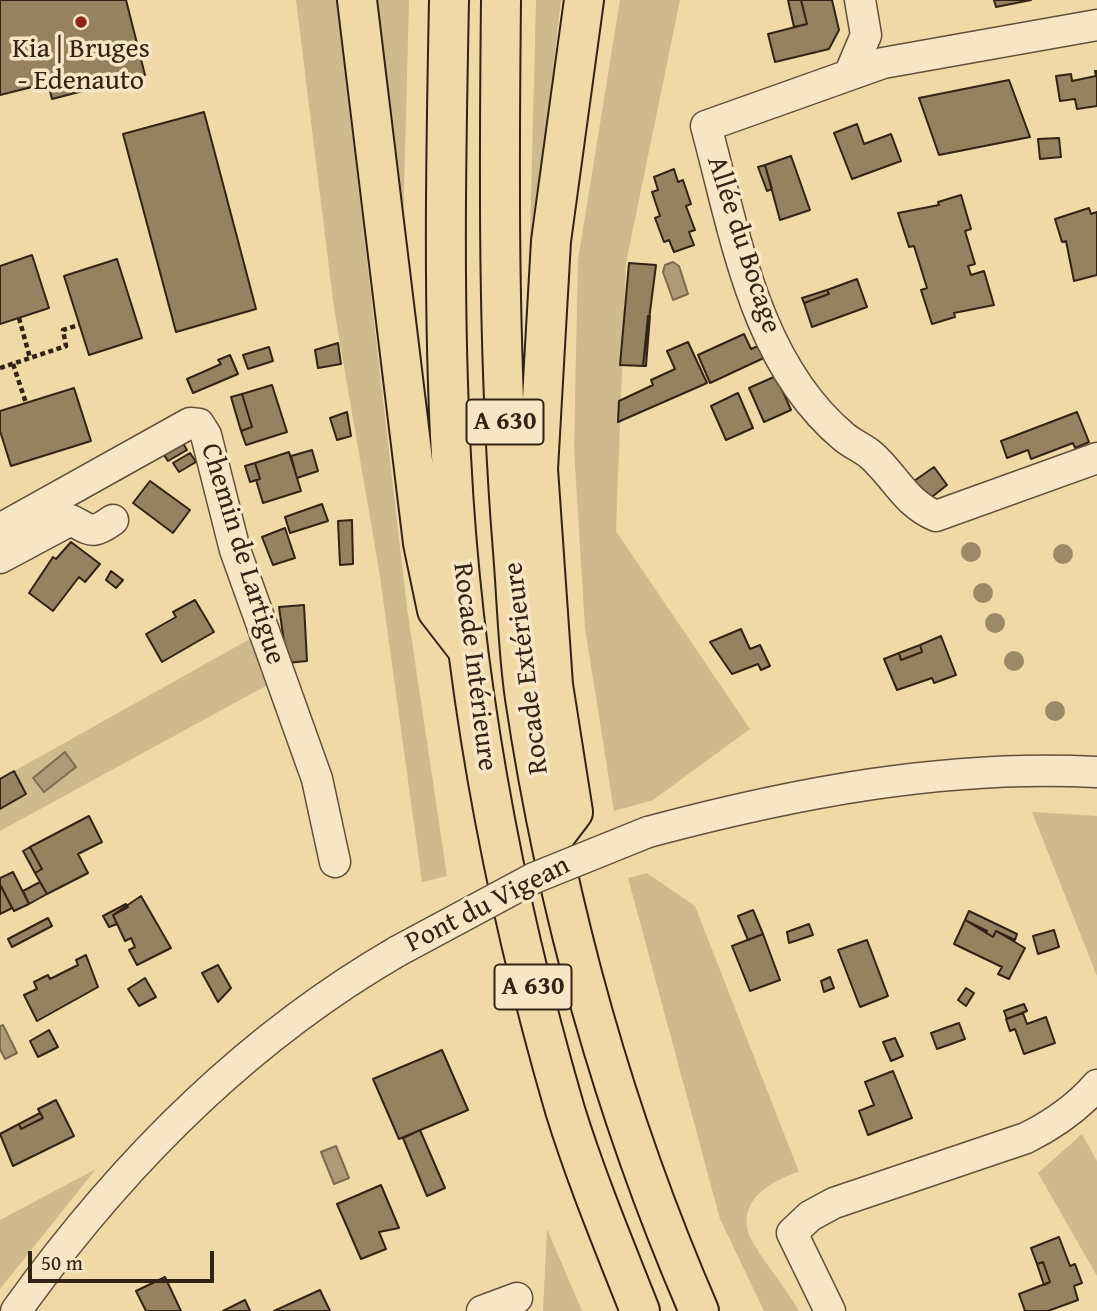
<!DOCTYPE html>
<html>
<head>
<meta charset="utf-8">
<style>
  body { margin:0 }
  #map { position:relative; width:1097px; height:1311px; overflow:hidden; background:#f1d8a7; font-family:"Gentium Book Plus",serif }
  canvas { display:block }
  .scale { position:absolute; left:28px; top:1251px; width:186px; height:32px; box-sizing:border-box; border:4px solid #332314; border-top:0; padding-left:9px; font-size:21px; line-height:24px; white-space:nowrap; color:#332314; -webkit-text-stroke:5px #f6e6c6; paint-order:stroke }
</style>
</head>
<body>
<div id="map">
<canvas width="1097" height="1311"></canvas>
<div class="scale">50 m</div>
</div>
<script>
const ctx = document.querySelector('canvas').getContext('2d');
ctx.lineJoin = 'round';
function fill(path, color) { ctx.fillStyle = color; ctx.fill(path, 'evenodd'); }
function stroke(path, color, width, dash) { ctx.strokeStyle = color; ctx.lineWidth = width; ctx.lineCap = dash ? 'butt' : 'round'; ctx.setLineDash(dash || []); ctx.stroke(path); }
function write(font, color, halo, rows, align = 'center') {
  ctx.font = font + ' "Gentium Book Plus",serif'; ctx.lineWidth = 7; ctx.setLineDash([]); ctx.textBaseline = 'middle'; ctx.strokeStyle = halo; ctx.fillStyle = color; for (const [text, x, y, turn = 0] of rows) {
    ctx.save(); ctx.translate(x, y); ctx.rotate((+turn || 0) * Math.PI / 180); ctx.textAlign = isNaN(turn) ? turn : align; if (halo) ctx.strokeText(text, 0, 0); ctx.fillText(text, 0, 0); ctx.restore();
  }
}
fill(new Path2D(`
  M296 0H337L407 608 447 876 422 882 379 570 334 308Z
  M378 0H409L402 268Z
  M536 0H561L546 131 530 238Z
  M620 0H680L626 263 616 531 750 729 653 800 614 811 585 628 574 448 578 260Z
  M257 635 273 682 0 831V779Z
  M1032 812 1097 816V976Z
  M647 873 695 906 799 1172C773 1180 739 1198 748 1232 752 1247 789 1292 799 1311H764L720 1219 628 878Z
  M1082 1134 1097 1161V1276L1038 1173Z
  M96 1169 0 1289V1220Z
  M547 1229 582 1311H543Z`), '#d1b98e');
const water = new Path2D(`
  M673 262 679 266 688 294 673 300 663 272 665 265Z
  M65 752 76 767 44 792 33 778Z
  M3 1025 17 1053 5 1059 0 1049V1026Z
  M336 1146 349 1178 334 1184 321 1152Z`);
fill(water, '#b09a75');
stroke(water, '#7e6a4e', 2);
const building = new Path2D(`
  M0 0H126L145 75 52 99 48 83 0 95Z
  M788 0H801L807 24 794 27Z
  M801 0H832L839 30 829 49 775 62 768 34 807 24Z
  M994 0H1031L996 7Z
  M1095 71H1097V106L1077 109 1075 99 1060 101 1056 76 1071 74 1072 81 1096 76Z
  M1009 80 1030 137 939 155 919 98Z
  M204 112 256 309 176 332 123 134Z
  M857 124 864 144 891 134 901 161 852 179 834 133Z
  M1059 138 1061 157 1040 159 1038 139Z
  M791 156 810 210 780 220 765 165Z
  M765 165 772 189 767 191 758 167Z
  M674 169 678 182 683 180 691 204 686 206 695 230 689 232 694 245 674 252 669 240 664 242 655 218 660 216 652 192 658 190 654 177Z
  M961 195 971 229 965 231 975 264 968 266 971 275 984 271 994 305 954 313 955 317 932 324 921 290 927 288 914 246 909 247 898 213 939 205 938 202Z
  M1089 208 1091 214 1097 212V275L1074 281 1066 241 1062 242 1055 219Z
  M32 255 49 308 0 324V266Z
  M117 259 142 338 89 355 64 276Z
  M629 263 656 265 643 366 620 365Z
  M857 279 867 307 812 327 804 303 829 294 827 290Z
  M827 290 829 294 804 303 802 298Z
  M648 316H650L646 366H643Z
  M744 334 751 349 763 344 768 356 710 383 698 355Z
  M688 342 707 383 618 422 619 401 653 385 651 380 675 369 667 351Z
  M338 343 341 364 318 368 315 350Z
  M269 347 273 361 248 369 243 355Z
  M230 355 238 374 193 393 187 379 221 364 218 360Z
  M776 376 791 410 764 422 749 388Z
  M272 385 287 432 246 445 241 431 252 427 242 394Z
  M74 388 91 441 11 466 0 431V411Z
  M738 393 753 428 726 440 711 406Z
  M242 394 252 427 241 431 231 397Z
  M347 412 351 436 337 440 330 418Z
  M1077 412 1089 442 1075 448 1073 443 1031 459 1028 450 1007 458 1001 441Z
  M181 440 187 450 168 461 162 452Z
  M312 450 318 471 297 478 291 456Z
  M289 452 301 491 263 503 256 480 260 479 255 463Z
  M190 453 196 462 179 472 173 463Z
  M255 463 260 479 250 482 245 466Z
  M934 467 947 485 928 500 914 481Z
  M150 481 190 510 173 533 133 503Z
  M322 504 328 521 290 533 285 517Z
  M352 520 353 564 340 565 338 521Z
  M285 528 295 558 273 565 262 537Z
  M71 542 100 564 85 582 79 577 53 611 29 593 53 557 56 559Z
  M111 571 123 580 116 588 106 580Z
  M195 600 214 632 162 662 146 634 176 617 173 612Z
  M304 605 307 661 287 663 279 607Z
  M741 629 750 649 760 645 770 666 761 670 758 664 732 674 710 642Z
  M941 636 956 675 934 683 932 678 897 690 884 659 899 653 901 660 922 652 920 645Z
  M920 645 922 652 901 660 899 653Z
  M14 771 26 794 0 809V779Z
  M89 816 102 842 78 854 88 873 47 894 35 873 42 869 30 847Z
  M30 847 42 869 35 873 23 851Z
  M13 872 29 904 14 911 0 885V878Z
  M40 882 47 894 29 904 23 891Z
  M1 886 12 908 0 914V886Z
  M141 896 171 948 137 965 129 950 135 947 131 938 125 941 113 915Z
  M126 904 128 907 113 915 117 924 109 927 103 916Z
  M753 910 763 934 748 940 738 916Z
  M969 911 1017 934 1015 940 996 931 993 937 986 933 987 931 965 920Z
  M48 918 52 926 12 947 8 939Z
  M965 920 993 937 996 931 1025 948 1009 979 998 974 1002 967 954 944Z
  M809 924 813 935 789 943 787 932Z
  M1054 930 1059 947 1038 954 1033 936Z
  M763 934 780 980 750 991 732 946Z
  M867 940 888 996 860 1007 838 950Z
  M86 955 98 987 37 1021 24 995 37 989 34 982 48 975 50 979 78 965 76 960Z
  M218 965 231 988 218 1002 202 973Z
  M830 977 834 988 824 992 821 981Z
  M145 978 156 997 139 1006 128 989Z
  M966 988 974 993 966 1006 958 1000Z
  M1024 1004 1027 1011 1007 1019 1004 1011Z
  M1023 1013 1027 1024 1046 1017 1055 1043 1024 1054 1015 1029 1010 1031 1006 1019Z
  M959 1023 965 1039 937 1049 931 1033Z
  M49 1030 58 1047 38 1057 30 1041Z
  M895 1038 903 1056 891 1061 883 1042Z
  M442 1050 468 1110 399 1139 373 1079Z
  M893 1071 912 1118 868 1135 859 1111 874 1105 865 1082Z
  M56 1100 74 1136 13 1166 0 1134 19 1124 21 1129 43 1118 38 1109Z
  M40 1113 43 1118 21 1129 19 1124Z
  M420 1130 445 1188 427 1196 403 1138Z
  M381 1185 399 1228 379 1232 386 1249 361 1259 337 1204Z
  M1059 1237 1070 1266 1075 1264 1082 1283 1074 1286 1078 1300 1048 1311H1025L1019 1294 1050 1282 1043 1262 1037 1264 1031 1248Z
  M1043 1262 1050 1282 1044 1285 1037 1264Z
  M165 1277 181 1311H146L136 1291Z
  M320 1290 330 1311H274Z
  M245 1300 250 1311H223Z`);
fill(building, '#968160');
stroke(building, '#332314', 2);
const minor = new Path2D(`
  M1097 25 883 63 706 126C735 232 754 362 844 437 852 444 863 448 871 455 895 476 905 503 936 516L1097 458
  M849 75 866 35 860 0
  M0 529 190 423 199 424 206 435 235 550 317 779 335 862
  M0 558 71 520C92 531 91 535 113 520
  M648 832C794 793 945 764 1097 772
  M16 1311C119 1167 244 1040 398 951
  M482 1311 517 1298
  M830 1311 792 1233 810 1216 834 1203 1026 1138C1054 1124 1077 1108 1097 1085`);
const highway = new Path2D(`
  M357 0 423 543 437 610 468 650
  M449 0C446 152 443 305 451 456 462 678 503 897 565 1110 586 1178 614 1245 640 1311
  M501 0C499 184 498 367 513 551 517 600 518 650 525 698 557 910 614 1115 699 1311
  M551 841 573 812 553 685 538 469 551 241 584 0`);
stroke(minor, '#625039', 33);
stroke(highway, '#332314', 42);
stroke(new Path2D(`
  M19 318 30 358
  M13 364 26 403
  M0 368 66 346 63 330 79 325`), '#332314', 4.5, [5, 3.5]);
stroke(minor, '#f6e6c6', 30);
stroke(highway, '#f1d8a7', 38);
const minorBridge = new Path2D(`
  M398 951 534 878 648 832`);
stroke(minorBridge, '#625039', 33, []);
stroke(minorBridge, '#f6e6c6', 30);
ctx.fillStyle = '#9e8967';
for (const [x, y] of [
  [971,552],
  [1063,554],
  [983,593],
  [995,623],
  [1014,661],
  [1055,711]
]) { ctx.beginPath(); ctx.arc(x, y, 10, 0, 2 * Math.PI); ctx.fill(); }
for (const [x, y, r, color] of [
  [81,22,7,"#8f2418"]
]) { const dot = new Path2D(); dot.arc(x, y, r, 0, 2 * Math.PI); ctx.fillStyle = color; ctx.fill(dot); stroke(dot, '#f6e6c6', 2.5); }
for (const [x, y, w] of [
  [505,422,77],
  [533,987,77]
]) { const box = new Path2D(); box.roundRect(x - w / 2, y - 22.5, w, 45, 5); ctx.fillStyle = '#f6e6c6'; ctx.fill(box); stroke(box, '#332314', 2); }
write('bold 26px', '#332314', null, [
  ["A 630",505,422],
  ["A 630",533,987]
]);
write('28px', '#332314', '#f6e6c6', [
  ["Kia | Bruges",81,50],
  ["- Edenauto",81,82]
]);
write('28px', '#332314', '#f6e6c6', [
  ["Allée du Bocage",743,245,72],
  ["Chemin de Lartigue",242,554,73],
  ["Rocade Intérieure",474,667,83],
  ["Rocade Extérieure",527,668,-97],
  ["Pont du Vigean",488,905,-27]
]);
</script>
</body>
</html>
